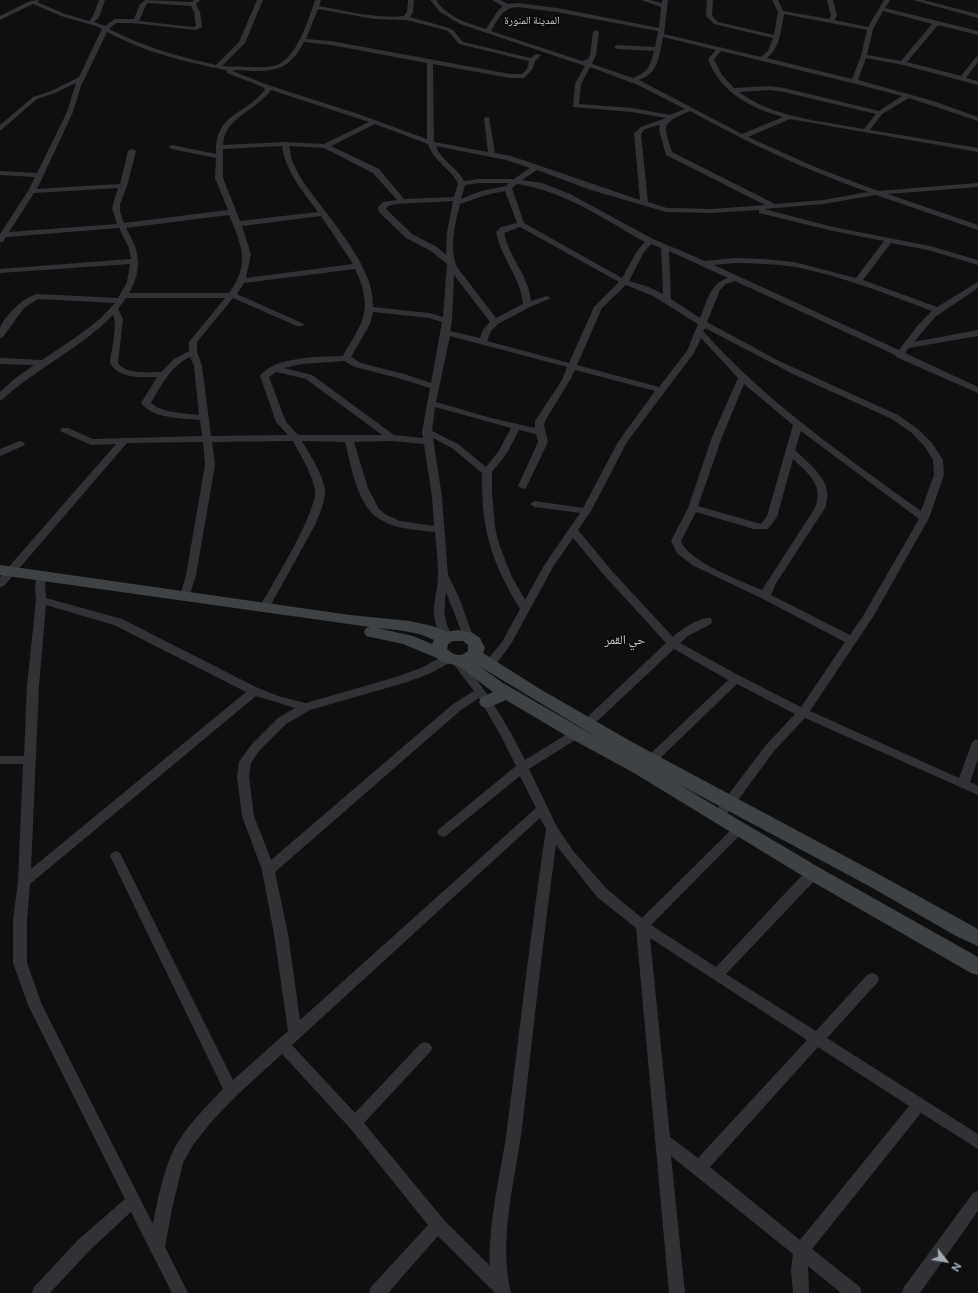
<!DOCTYPE html>
<html>
<head>
<meta charset="utf-8">
<style>
  body { margin:0 }
  #map { position:relative; width:978px; height:1293px; overflow:hidden; background:#0f0f10; font-family:Commissioner,sans-serif }
  canvas { display:block }
  .north { position:absolute; left:926px; top:1241px; width:40px; height:40px; -webkit-text-stroke:3px #0a0a0b; paint-order:stroke; rotate:121deg; font-size:11px; font-weight:700; line-height:16px; text-align:center; color:#a0aab2 }
  .north::after { content:''; display:block; margin:auto; width:14px; height:18px; background:#a0aab2; clip-path:polygon(50% 0,100% 100%,50% 72%,0 100%) }
</style>
</head>
<body>
<div id="map">
<canvas width="978" height="1293"></canvas>
<div class="north">N</div>
</div>
<script>
const ctx = document.querySelector('canvas').getContext('2d');
ctx.lineJoin = 'round';
function fill(path, color) { ctx.fillStyle = color; ctx.fill(path, 'evenodd'); }
function write(font, color, halo, rows, align = 'center') {
  ctx.font = font + ' Commissioner,"Noto Naskh Arabic",sans-serif'; ctx.lineWidth = 3.5; ctx.setLineDash([]); ctx.textBaseline = 'middle'; ctx.strokeStyle = halo; ctx.fillStyle = color; for (const [text, x, y, turn = 0] of rows) {
    ctx.save(); ctx.translate(x, y); ctx.rotate((+turn || 0) * Math.PI / 180); ctx.textAlign = isNaN(turn) ? turn : align; if (halo) ctx.strokeText(text, 0, 0); ctx.fillText(text, 0, 0); ctx.restore();
  }
}
fill(new Path2D(`
  M40 0 37 2 65 14 89 21 93 16 99 0H105L99 17 94 22 105 26 115 19H134L140 4 145 0 192 2 194 0H200L196 4 200 12 202 27 196 30 132 23H116L109 29C142 46 179 57 216 65L239 42 257 0H263L245 43 222 66C230 67 238 66 247 67 256 67 268 68 277 65 297 57 309 19 315 0H321L319 6C347 11 376 19 404 16L407 12 408 0H414L413 12 410 17 449 28 453 30 463 42 531 58 536 54 541 55 535 61 532 70 524 78H510L433 64 434 142 488 152 484 118 489 117 495 153 511 156 640 200 634 133 641 127 666 118 632 112 573 107 575 84 585 66 460 24 440 12 430 0H436C447 17 467 23 486 29L497 12 503 6 492 0H500L508 4 518 3 557 8 659 28 661 7 641 0H650L662 3V0H668L664 34 761 57 768 51 773 38 714 24 706 16 707 0H713L712 16 718 22 774 35 778 12 772 0H778L783 11 829 19 831 16 827 0H833L837 16 834 20 868 27 884 0H890L885 8 978 31V35L938 25 907 62 961 76 976 57 978 56V62L966 78 978 81V85L903 65 866 58 858 80 933 101 978 117V121L909 98 882 114 870 130 978 148V152L790 119 748 137 815 167 878 191 978 183V187L888 194 978 225V230L876 195 823 204 764 209 833 227 930 246 978 260V265L928 250 891 243 863 280 937 307 978 282V288L935 317 914 342 978 330V336L909 348 905 353 978 387V393L896 357 895 355 735 281 726 284 720 290 707 322 777 360 898 415 918 429 932 443 943 460 944 475 929 518 873 617 810 711 959 778 972 743 974 740 978 739V759L970 782 978 786V795L805 718 774 751 733 807 722 819 718 821 714 819 712 816 766 745 795 714 737 684 654 764 650 765 646 764 644 761 646 758 728 680 674 649 590 728 586 729 582 728 580 725 582 722 666 643 604 575 573 538 553 567 511 644 493 668H485L483 665 502 642 520 609C491 561 481 529 482 473L452 448 433 438 442 497 448 575 458 595 473 636 472 639H464L463 636 446 592C444 610 443 619 452 636L451 639H443C426 611 438 601 438 573 438 559 436 546 435 532 416 530 395 529 379 519 357 505 351 465 345 442L302 441C310 455 322 473 325 489 326 499 319 516 315 525L268 610H260L259 608C271 587 319 509 315 489 311 472 301 456 293 441L212 442 215 465 196 575 189 598H181L180 596 186 575 205 465 203 442 127 443 4 586 0 587V577L116 444 91 445 62 432 60 430 62 428H68L93 439 202 436 200 420C182 418 153 419 141 403L157 377C140 377 119 379 110 363 111 351 118 325 113 315 81 348 37 368 3 399L0 400V392L13 380 34 365 0 364V358L42 360 79 335 100 319 115 303 38 299 24 308 3 337 0 338C0 335 0 331 0 328 5 315 24 297 37 294L118 298 127 282 130 264 0 273V269L131 259 129 248 119 228 6 237 3 242H0V234L28 191 35 177 0 175V171L37 173 67 112 76 83 55 93 37 99 0 131V125L33 97 51 91 79 77 102 29 96 26 61 16 33 4 0 20V16L30 1ZM148 3 191 6 194 12 196 26 193 27 139 21 146 5ZM518 7 557 12 658 31 655 47 617 45 614 47 617 49 654 51C650 66 649 72 633 78L592 64 596 55 599 32 596 30 593 32 590 55 588 59 582 61 491 31C499 18 502 8 518 7ZM318 9 374 19 406 20 445 30 449 32 459 44 529 61 527 69 522 74H510L331 41 306 39ZM883 11 932 24 901 61 867 55 873 29ZM784 14 867 30 861 56 852 79 767 58C780 48 781 30 784 14ZM107 32C144 52 185 62 226 70L227 73 263 87 265 90C244 116 215 113 216 154L172 145 168 147 172 149 216 158 215 178 228 210 124 223 120 212V204L127 186 136 151 132 149 128 151 120 184 37 189 73 112 81 86ZM663 37 716 50 708 59C720 92 750 108 783 117L742 134 639 80C659 73 659 56 663 37ZM304 42 331 45 427 63V139L358 114 268 85 232 71C238 69 247 71 254 71 281 71 291 66 304 42ZM721 51 852 83 902 96 879 111 784 88 770 86 734 88 722 75 714 59ZM590 67 638 85 685 109 670 115 632 108 579 104 581 84ZM271 90 369 122 324 144 285 142 223 145C224 117 258 110 271 90ZM770 90 784 92 876 114 864 129C822 121 774 118 739 92ZM690 111C748 143 806 170 868 192L823 200 775 204 672 152C663 123 661 124 690 111ZM375 124 428 144C434 162 450 168 458 183L454 197 404 199 379 169 331 146ZM660 125 659 130 666 155 765 205 712 209 667 208 648 202 641 134 645 129ZM282 146C286 173 303 191 318 212L240 221 223 178V149ZM289 146 324 148 373 173 397 200 383 202 378 207 379 212 406 238 431 251 447 264 443 317 429 313 373 307C376 264 321 211 299 175L292 161ZM436 146 506 160 530 168 514 179H479L464 181C457 167 441 161 436 146ZM537 170 591 190 666 212 712 213 759 210V213L833 231 884 241 856 278 794 262 764 259 734 258 705 261 653 239 570 194 542 183 522 180ZM479 183H509L506 186 481 191 461 199 465 185ZM517 184C564 191 604 219 645 242L637 251 622 278 524 223 512 188ZM118 188 112 208 117 224 9 232 34 193ZM505 191 517 223 501 227 496 232C501 258 521 278 523 304L496 318 457 267C449 248 455 224 460 204L486 195ZM453 201 447 232 446 255 437 247 412 234 386 209 388 206 396 204ZM229 215C241 244 251 264 229 293H129C143 268 140 252 126 228ZM321 216 353 264 246 278 251 254 242 226ZM520 227 619 282 594 307 569 363 487 341 491 331 498 324 530 307 551 298 547 296 531 301C529 276 509 257 504 233ZM651 244 661 248 663 294 649 287 629 281 644 252ZM669 251 728 278C710 283 707 302 700 318L671 299ZM734 263C754 263 775 264 795 267 842 276 887 294 932 311L919 324 899 350 714 265ZM355 269C365 290 370 310 357 331 353 340 347 347 343 356 319 357 275 356 260 376L276 422 288 435 211 436 202 366 197 352V342L233 298 297 326H303L304 324 237 294 244 283ZM454 275 490 322 483 330 480 338 450 331 452 321ZM626 285 653 296 698 324 687 351 659 387 577 365 602 308ZM126 298H225L189 342V351L174 359 161 372C148 372 126 375 118 363L123 319 118 309ZM373 312 429 318 442 322 431 383 404 374 361 363 351 357 370 324ZM705 328 795 375 892 419 912 433 925 447 933 460 934 475 921 511C845 456 766 402 703 331ZM450 336 567 367 562 380 535 421V428L491 418 436 402ZM701 338 738 378 712 437 688 508 671 541 677 553 692 565 761 598 845 642 801 707 740 676 680 643 688 636 711 624 712 621 711 618C701 616 680 630 673 637L612 571 578 530 591 511 627 442 694 353ZM190 357 194 366 199 415C184 413 162 413 151 403 161 385 171 366 190 357ZM344 361 355 367 398 378 430 388 422 432 423 438 394 435 312 375 284 368 302 364ZM575 370 655 391 618 442 583 508 535 501 530 504 535 507 580 513 543 567 525 600 511 575 499 544 495 527 492 492V472L507 453 519 430 536 434 538 442 518 486 523 489 526 488 548 442 544 426 545 421 570 380ZM276 372 306 379 382 435H298L286 422 269 377ZM744 384 793 425 767 516 761 524 698 506 722 437ZM435 407 511 428 498 452 486 467 458 444 432 431ZM801 431 919 519 863 616 850 635 771 595 775 585 825 508C835 482 812 467 795 450ZM392 441 424 444 432 497 434 526 400 521 385 514 379 509 368 488 354 442ZM793 459C808 473 824 485 815 508L762 590C742 581 688 562 681 541L696 512 754 529H768L777 517Z
  M913 0H923L978 14V18Z
  M20 441 23 442 25 444 23 446 0 456V449Z
  M42 573 47 576 45 586 46 598 122 619 258 688 281 697 306 703 396 677 421 668 443 656H451L453 659 451 662 429 674 404 683 310 710 286 724 259 751 251 763 249 777 254 816 271 860 453 704 474 691 451 661 453 658H461C486 691 507 723 525 760L572 731 576 730 580 731 582 734 580 737 529 769 557 827 574 852 607 889 642 918 735 826 739 824 743 826 745 829 743 832 651 925 716 967 808 869 813 868 818 869 819 873 818 877 726 974 816 1031 867 975 872 973 877 975 879 979 877 983 827 1038 978 1134V1149L921 1113 812 1249 860 1287 862 1293H841L808 1266 809 1293H793L791 1270 793 1254 671 1156 685 1293H669L636 928 597 897 556 845C543 939 533 1033 522 1128 515 1182 498 1238 511 1293H495L438 1236 388 1293H369L371 1287 428 1225 350 1128 282 1054 236 1096 212 1121 193 1145 183 1163 172 1209 165 1247 188 1293H172L131 1212 90 1250 50 1293H32L34 1287 79 1239 125 1199 28 1005 13 963V920L18 882 23 764H0V756H24L27 686 36 600 35 586 37 576ZM46 605 114 625 246 692 31 869 39 686ZM256 696 295 708 278 718 251 745 239 762 237 777 242 816 262 870 274 934 288 1031 233 1080 120 853 116 851 112 853 110 856 223 1089C203 1110 179 1133 169 1161 161 1181 157 1203 153 1224L42 1005 27 963V920L30 884ZM479 698 501 736 516 766 439 829 437 832 439 835 443 837 447 835 520 776 536 808 300 1020 288 934 275 872 461 710ZM540 818 546 829C531 929 520 1029 507 1129 501 1174 488 1220 490 1266L444 1220 364 1123 430 1052 432 1048 430 1044 425 1042 420 1044 355 1113 292 1045ZM650 938 807 1040 698 1158 670 1137ZM818 1047 909 1106 800 1240 710 1167Z
  M978 1191V1211L920 1293H902L904 1287 973 1193Z`), '#303235');
fill(new Path2D(`
  M0 565 350 615 410 621 436 627 446 632 458 630 473 633 480 638 485 648 483 653 540 689 632 742 882 876 978 929V946L956 936 869 886 678 784 820 868 978 957V975L971 973 806 878 634 773 570 738 506 700 487 708 481 706 479 702 481 698 493 692 459 666 442 662 437 658 403 644 366 636 364 632 366 628 370 627 0 575ZM377 628C397 630 416 631 434 640L432 644 413 636ZM453 641H463L468 645V651C461 657 454 656 447 649L448 644ZM479 666 600 739 503 683Z`), '#3e4245');
write('11px', '#c1c8ce', '#0a0a0b', [
  ["المدينة المنورة",532,20]
]);
write('13px', '#c1c8ce', '#0a0a0b', [
  ["حي القمر",625,640]
]);
</script>
</body>
</html>
